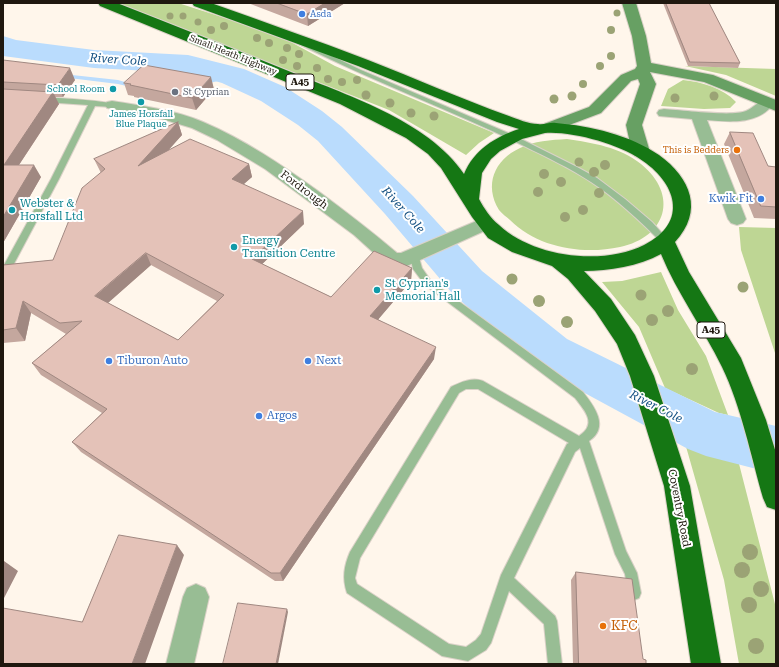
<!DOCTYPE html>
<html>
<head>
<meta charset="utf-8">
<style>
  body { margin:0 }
  #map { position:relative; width:779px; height:667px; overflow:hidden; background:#fff6eb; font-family:"Roboto Serif",serif }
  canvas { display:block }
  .frame { position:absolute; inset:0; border:4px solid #1f180f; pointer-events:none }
</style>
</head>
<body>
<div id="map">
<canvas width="779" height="667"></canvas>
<div class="frame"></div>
</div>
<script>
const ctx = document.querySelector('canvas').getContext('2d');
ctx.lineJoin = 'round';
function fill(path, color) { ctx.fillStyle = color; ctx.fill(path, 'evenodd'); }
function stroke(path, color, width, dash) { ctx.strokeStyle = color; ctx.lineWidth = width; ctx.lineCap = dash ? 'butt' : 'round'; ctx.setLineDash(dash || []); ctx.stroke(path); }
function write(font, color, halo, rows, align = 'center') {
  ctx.font = font + ' "Roboto Serif",serif'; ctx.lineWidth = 4; ctx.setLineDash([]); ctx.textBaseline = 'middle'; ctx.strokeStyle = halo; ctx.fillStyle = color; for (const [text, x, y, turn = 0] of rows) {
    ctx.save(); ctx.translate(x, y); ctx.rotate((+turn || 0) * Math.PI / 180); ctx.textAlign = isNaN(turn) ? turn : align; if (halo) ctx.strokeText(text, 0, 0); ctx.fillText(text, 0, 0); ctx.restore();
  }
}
fill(new Path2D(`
  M118 3H178L247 25 289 41 335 66 494 133 479 143 466 155 389 110Z
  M685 66 776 69V96L726 75Z
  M683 80C702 82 723 88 736 102L730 108 704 109 661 106 668 89Z
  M567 139C593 143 620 147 641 164 679 195 667 237 620 247 583 255 538 248 510 220 507 217 502 214 499 210 484 185 494 160 520 148 534 141 551 140 567 139Z
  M739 227 776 228V356L741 250Z
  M661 272 678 310 706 356 728 415 719 413 665 388 639 327 602 282 622 281Z
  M685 443 737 456 776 608V664H739L724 580Z`), '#bed694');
fill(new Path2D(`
  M63 74 118 80 138 86 135 88 118 84 61 77V75Z
  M233 74 235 75V77L201 85 198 83Z`), '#badcfd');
fill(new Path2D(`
  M3 36 16 40 94 50 188 55 244 69 285 87 322 111 342 127 413 196 482 271 567 339 715 412 776 426V474L706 456 688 449 533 365 452 293 385 214 318 141 298 125 261 101 222 83 187 73 94 68 3 56Z`), '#badcfd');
const lane = new Path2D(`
  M299 40 361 70 513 135 577 167 597 178 625 199 652 222 669 241 665 244 662 243C640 221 617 199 591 182 570 168 546 157 524 146 449 109 371 81 297 43L296 42Z
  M41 98C50 97 111 101 116 105L112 107 95 106 59 179 8 275 3 278V267L51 179 88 105 44 102H41Z
  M415 253 418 254 422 268 431 281 583 392C594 406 610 427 589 441L626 551 637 573 641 593 639 598 634 600 629 598 625 574 615 554 580 448 575 452 514 578 555 616 557 621 562 664H548L544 624 509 591 491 643 486 650 468 661 442 656 347 593C342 578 344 566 350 552L451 387C461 382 472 377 483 381L579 436C597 424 586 412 575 398L425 285 413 269 410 256ZM466 389H478L569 443 567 444 501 575 481 634 476 640 466 647 449 644 357 584 355 578 360 558 459 393Z`);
const street = new Path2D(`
  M767 99 772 100 774 103C759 125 730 122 707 120L746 219 743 223 737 225 731 223 728 219 692 119 659 116 657 113 659 110 664 109C681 110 733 117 746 111 753 108 758 101 767 99Z
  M112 101C143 106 175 110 203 122 245 140 282 165 318 191 345 211 371 231 397 253H401L479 220 485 218 491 220 494 224 491 228 409 265 403 267 386 264 354 235 265 169 217 140 192 128 152 116 107 108 105 105 107 102Z
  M196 584 205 588 209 597 194 664H166L183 597 187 588Z`);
const secondary = new Path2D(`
  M622 3H636L646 36 651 63 713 75 776 100V111L704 82 650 72 656 84 642 125 650 152 647 156 641 157 635 156 632 152 626 125 640 84 638 79 631 81 601 113 556 130 550 132 544 130 542 127 544 124 589 107 621 75 635 69 637 66 632 36Z`);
const highway = new Path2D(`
  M98 3H117C173 25 230 47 286 70 343 94 428 120 464 174 474 150 495 137 519 129L497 122 358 66 194 6 192 3H211C264 22 316 40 368 60 415 78 461 99 509 116 517 119 529 124 538 124 544 125 550 122 556 123 591 126 630 135 659 155 691 178 704 211 675 242L689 272 741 358 766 420 776 453V510L767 507 763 498C751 456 741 406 722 367 703 328 677 293 661 254 639 266 609 271 584 271L611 299 635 335 654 376 690 486 721 664H691L664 486 630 376 617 344 595 311 568 279 552 266 512 252 488 238 472 217 441 168 428 154 406 138 340 104 100 6ZM545 133C572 131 618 144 640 159 676 182 690 222 644 245 602 266 533 257 499 225 490 218 484 208 479 199L482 173 491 159 500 151 522 139Z`);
stroke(lane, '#dbd2c8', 2);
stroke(street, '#dbd2c8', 2);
stroke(secondary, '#dbd2c8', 2);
stroke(highway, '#dbd2c8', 2);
fill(lane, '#98bd94');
fill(street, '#98bd94');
fill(secondary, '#67a063');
fill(highway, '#157714');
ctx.fillStyle = '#9ba375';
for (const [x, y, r] of [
  [617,13,3.5],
  [170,16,3.5],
  [183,16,3.5],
  [198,22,3.5],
  [224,26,4],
  [211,30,4],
  [611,30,4],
  [257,38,4],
  [269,43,4],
  [287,48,4],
  [299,54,4],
  [611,56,4],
  [283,60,4],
  [297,66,4],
  [600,66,4],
  [317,68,4],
  [328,79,4],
  [357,80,4],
  [342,82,4],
  [583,84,4],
  [366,95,4.5],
  [572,96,4.5],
  [714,96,4.5],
  [675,98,4.5],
  [554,99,4.5],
  [390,103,4.5],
  [411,113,4.5],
  [434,116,4.5],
  [579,162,4.5],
  [605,165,5],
  [594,172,5],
  [544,174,5],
  [561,182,5],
  [538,192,5],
  [599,193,5],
  [583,210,5],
  [565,217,5],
  [512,279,5.5],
  [743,287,5.5],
  [641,295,5.5],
  [539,301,6],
  [668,311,6],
  [652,320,6],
  [567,322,6],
  [692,369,6],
  [750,552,8],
  [742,570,8],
  [761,589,8],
  [749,605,8],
  [756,646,8]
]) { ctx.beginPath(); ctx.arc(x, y, r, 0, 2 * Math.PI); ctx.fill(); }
fill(new Path2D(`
  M248 3H345L308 26Z
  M663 3H709L740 63 738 68 688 66Z
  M3 60 75 80 63 97H55L59 104 19 165 41 177 3 243Z
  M124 83 214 89 196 110 134 97V96L128 95Z
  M178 122 182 135 168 150 249 164 252 177 243 184 304 224 262 264 331 297 412 268 411 281 378 319 434 359 283 581H275L81 452 72 442 102 413 41 375 32 363 66 334 31 313 25 341 3 343V265L53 260 101 173 94 159ZM151 265 217 301 178 340 108 303Z
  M730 132 768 166 776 167V219L754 218 724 144Z
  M576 572 643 659 646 664H573L571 580Z`), '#c4a79e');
fill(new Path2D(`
  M325 3H345L308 26 307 14Z
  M70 68 75 80 63 97 58 85Z
  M211 77 214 89 196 110 192 98Z
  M53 92 59 104 11 177 4 165Z
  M178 122 182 135 143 179 138 166Z
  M249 164 252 177 235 192 232 179Z
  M34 165 41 177 3 243V217Z
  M303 211 304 224 255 271 252 259Z
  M146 253 151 265 101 309 95 296Z
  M412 268 411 281 371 328 370 316Z
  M23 301 31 313 25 341 16 328Z
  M436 347 434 359 283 581 280 573Z
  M177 545 184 555 145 664H132Z
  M4 561 18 571 3 600V564Z
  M287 609 288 612 278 664H276Z`), '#a08881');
const building = new Path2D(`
  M277 3H325L307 14Z
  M666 3H709L740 63 690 62Z
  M3 60 70 68 58 85 3 82Z
  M144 65 211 77 192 98 130 85 131 84 124 83Z
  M3 89 53 92 4 165H34L3 217Z
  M178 122 138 166 190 139 249 164 232 179 303 211 252 259 331 297 374 251 412 268 370 316 436 347 280 573H271L72 442 107 409 32 363 82 321 60 323 23 301 16 328 3 330V265L53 260 82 188 105 169 94 159ZM146 253 224 295 178 340 95 296Z
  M730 132 753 133 768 166 776 167V207L761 206Z
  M119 535 177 545 132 664H3V608L82 622Z
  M576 572 632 579 643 659 646 660V664H579Z
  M238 603 287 609 276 664H223Z`);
fill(building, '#e4c2b8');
stroke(building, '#a08881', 1);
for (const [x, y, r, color] of [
  [302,14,4,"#3f7fe0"],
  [113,89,4,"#0f9aa8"],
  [175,92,4,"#6b7280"],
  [141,102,4,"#0f9aa8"],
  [737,150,4,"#e8710a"],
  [761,199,4,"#3f7fe0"],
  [12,210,4,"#0f9aa8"],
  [234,247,4,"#0f9aa8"],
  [377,290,4,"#0f9aa8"],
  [109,361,4,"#3f7fe0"],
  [308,361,4,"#3f7fe0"],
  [259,416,4,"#3f7fe0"],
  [603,626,4,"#e8710a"]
]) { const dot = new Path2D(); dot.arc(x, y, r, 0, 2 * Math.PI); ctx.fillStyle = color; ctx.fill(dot); stroke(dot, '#fff', 1.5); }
write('9px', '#366cbe', '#fff', [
  ["Asda",310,14]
], 'left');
write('9px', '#1f180f', '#fff', [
  ["Small Heath Highway",233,55,22]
]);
write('9px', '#0d838f', '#fff', [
  ["School Room",105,89],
  ["James Horsfall",141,114,"center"],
  ["Blue Plaque",141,124,"center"]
], 'right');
write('9px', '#5b616d', '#fff', [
  ["St Cyprian",183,92]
], 'left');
write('9px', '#c56008', '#fff', [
  ["This is Bedders",729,150]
], 'right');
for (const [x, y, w] of [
  [300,82,28],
  [711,330,28]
]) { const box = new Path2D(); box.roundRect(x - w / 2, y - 8, w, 16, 3); ctx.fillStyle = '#fff'; ctx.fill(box); stroke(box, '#1f180f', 1); }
write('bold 10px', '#1f180f', null, [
  ["A45",300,82],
  ["A45",711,330]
]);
write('11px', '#1f180f', '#fff', [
  ["Fordrough",304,190,37],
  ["Coventry Road",679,508,79]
]);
write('11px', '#366cbe', '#fff', [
  ["Kwik Fit",753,199,"right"],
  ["Tiburon Auto",117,361],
  ["Next",316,361],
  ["Argos",267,416]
], 'left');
write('11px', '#0d838f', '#fff', [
  ["Webster &",20,204],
  ["Horsfall Ltd",20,217],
  ["Energy",242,241],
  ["Transition Centre",242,254],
  ["St Cyprian's",385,284],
  ["Memorial Hall",385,297]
], 'left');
write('italic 12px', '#135082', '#fff', [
  ["River Cole",118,60,4],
  ["River Cole",403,210,48],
  ["River Cole",656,407,27]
]);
write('13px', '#c56008', '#fff', [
  ["KFC",611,626]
], 'left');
</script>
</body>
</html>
